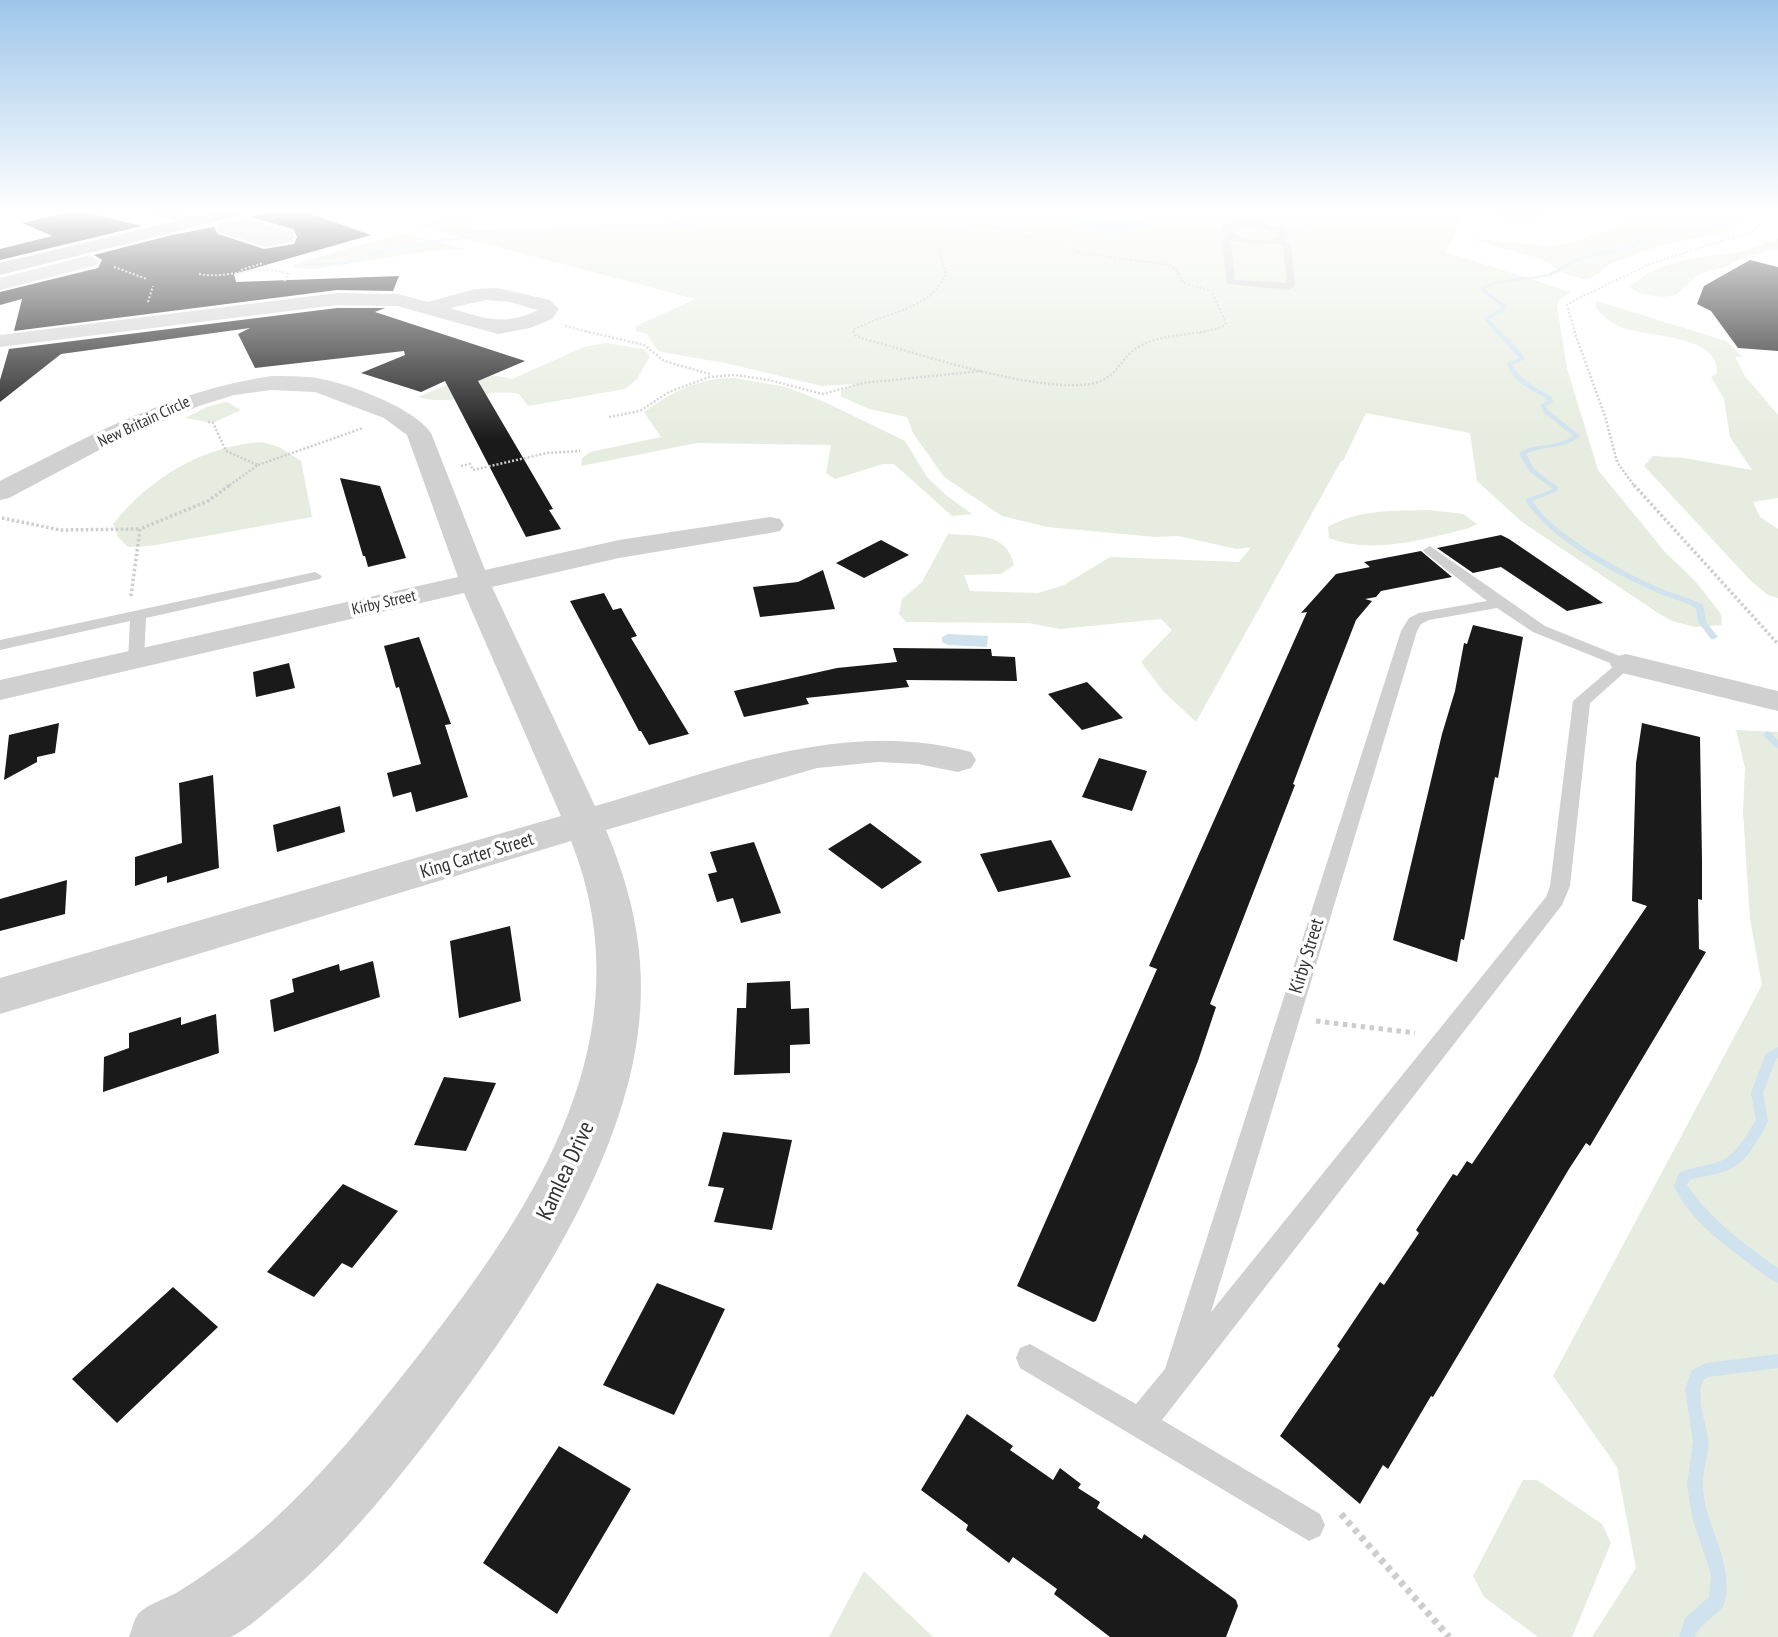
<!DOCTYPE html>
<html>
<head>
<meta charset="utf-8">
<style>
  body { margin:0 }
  canvas { display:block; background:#fff }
</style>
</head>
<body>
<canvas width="1778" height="1637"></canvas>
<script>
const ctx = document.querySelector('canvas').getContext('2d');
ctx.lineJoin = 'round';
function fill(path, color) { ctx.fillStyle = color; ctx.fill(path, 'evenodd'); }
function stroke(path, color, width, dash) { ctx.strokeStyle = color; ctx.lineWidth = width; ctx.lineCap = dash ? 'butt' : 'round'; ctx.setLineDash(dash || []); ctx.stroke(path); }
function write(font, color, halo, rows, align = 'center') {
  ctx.font = font + ' "PT Sans Narrow",sans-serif'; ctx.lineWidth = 7; ctx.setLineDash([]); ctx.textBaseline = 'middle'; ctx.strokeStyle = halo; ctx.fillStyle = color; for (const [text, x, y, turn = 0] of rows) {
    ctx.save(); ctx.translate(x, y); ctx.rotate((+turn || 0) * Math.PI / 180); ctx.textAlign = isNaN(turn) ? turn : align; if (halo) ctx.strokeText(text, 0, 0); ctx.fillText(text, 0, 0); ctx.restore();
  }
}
fill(new Path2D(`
  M701 210H1466L1446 252 1571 292 1560 299 1557 306 1567 368 1598 470 1665 552 1696 582 1721 614 1722 625 1695 627 1672 621 1658 613 1522 522 1477 481 1470 433 1366 413 1343 461H1341L1196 722 1164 692 1141 662 1172 630 1161 619 1060 629 1029 623 906 622 899 614 902 599 922 582 948 534C975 536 1007 532 1014 565L1001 574 964 575 970 591 1038 593 1064 585 1110 557 1239 562 1251 547 1237 549 1178 536 1156 537 1047 527 1002 516 944 477 913 433 907 417 869 409 840 396 842 390 856 384 822 386 725 363 667 353 658 351 647 334 636 331V326L695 299 418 226 416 223 472 214 474 230 668 221 683 219Z
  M1662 210H1754L1747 219 1733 230 1655 247 1612 263 1591 278 1584 279 1563 273 1544 260 1468 238 1550 246 1576 241 1612 228 1627 219Z
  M403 233 466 249 429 251 316 269 294 268V265L304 261Z
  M1778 238V249L1747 256 1725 267 1699 274 1676 295 1663 297 1640 294 1630 287C1659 258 1704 258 1742 251 1754 249 1766 242 1778 238Z
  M1597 301 1726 341 1743 357H1735L1745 376 1778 415V498L1753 502 1760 517 1778 529V598L1768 595 1751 581 1644 466 1653 456 1684 458 1752 470 1730 437 1724 399 1711 377 1717 373C1720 332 1639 338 1616 325 1608 321 1601 314 1595 307Z
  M606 343 644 349 650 356 637 379 625 389 528 406 519 394C484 387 453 408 418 397 449 384 479 369 512 379L584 347Z
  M735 378 786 387 827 403 905 441 927 477 947 496 972 514 952 516 894 464H883L835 479 826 473 831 445 697 443 581 466 582 458 590 452 661 437 644 412C672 392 700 377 735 378Z
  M227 402 241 410 213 423 185 418 209 406Z
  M262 442 279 447 301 461 312 517 150 546 128 547 118 537 113 524C150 478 202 446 262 442Z
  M1429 510 1463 514 1477 524 1469 528C1425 539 1373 555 1329 538L1328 527C1359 509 1393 511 1429 510Z
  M1736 730 1778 732V1637H1592L1636 1568 1617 1467 1553 1376 1762 985 1750 919 1743 812 1745 768Z
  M1523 1480H1537L1602 1524 1611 1543 1572 1637H1538L1484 1597 1473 1576Z
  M864 1571 933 1637H829Z`), '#e6ecdf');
fill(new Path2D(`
  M1090 217 1105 223 1129 218 1150 226 1111 237 1070 221Z
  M948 634 988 636 987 647 948 645 942 642V637Z`), '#cfe2ee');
fill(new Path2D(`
  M736 210H753L737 212 718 220 674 228H606L442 241 372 255 346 264 320 266 300 264 302 263H329L346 262 371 253 442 239 606 226H674L717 218Z
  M1721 210H1725L1727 226 1643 240 1634 247 1581 260 1551 276 1496 284 1484 289 1507 306 1503 312 1489 319 1518 349 1525 359 1512 365C1521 381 1537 388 1552 397L1553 402 1546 406 1548 410 1580 436C1564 450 1544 445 1526 454L1534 469 1558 487 1556 492 1532 501C1555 536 1619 569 1657 587 1672 594 1688 597 1703 605L1706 622 1718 637 1714 639H1711L1698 622 1696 608C1682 600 1666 597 1651 590 1610 571 1550 539 1525 500L1526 499 1551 490 1552 488 1529 471 1519 453C1535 442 1557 448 1573 436L1543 412 1540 405 1547 401V399C1532 390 1511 381 1507 363L1519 358 1483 318 1499 310 1501 306 1479 289 1495 282 1548 274 1577 258 1630 245 1640 238 1718 226 1723 224Z
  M1767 731 1770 732 1778 740V748L1775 747 1764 736 1763 734Z
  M1778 1047V1058L1776 1059 1763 1093 1768 1121C1760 1137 1748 1161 1730 1169 1718 1175 1705 1176 1692 1179L1689 1181 1687 1185C1711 1220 1744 1244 1778 1268V1283C1768 1278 1759 1271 1750 1264 1722 1243 1689 1219 1674 1186L1679 1173C1692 1167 1705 1166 1718 1162 1736 1156 1746 1135 1756 1120L1751 1093 1765 1056 1767 1053Z
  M1778 1354V1368L1708 1377 1703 1380C1696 1398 1705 1419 1708 1438 1710 1454 1702 1470 1703 1486 1704 1525 1734 1561 1725 1601 1722 1615 1700 1621 1695 1637H1679L1685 1618 1709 1597 1711 1574 1692 1517 1687 1485 1693 1442 1685 1389 1692 1370 1706 1363Z`), '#cfe2ee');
fill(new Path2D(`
  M77 210 142 226 0 260V249L52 236 22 223Z
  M268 210H300L371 235 234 274 236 282 399 276 393 291 337 290 14 331 22 299 0 305V292L98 268 102 260 94 255 172 235 214 227 218 234 264 249 294 244 297 237 293 229 251 217 267 213Z
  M1750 260 1778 267V351L1738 348 1711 311 1697 304 1704 286Z
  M337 308H385L375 312 525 361 478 381 553 509 549 510 561 529 526 537 445 381 421 392 361 373 405 355 404 351 255 368 238 334 250 328 61 354 0 402V380L9 349Z
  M340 478 380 486 406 558 368 567 365 556H363Z
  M1501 535 1509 539 1603 603 1567 611 1501 567 1473 573 1437 548Z
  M881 540 909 555 864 578 836 563Z
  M1421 551 1452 577 1381 591 1376 597 1365 599 1372 601 1356 620 1316 723 1293 784 1295 785 1210 1004 1216 1007 1198 1061 1096 1321 1093 1322 1017 1286 1157 969 1149 966 1307 612 1301 613 1336 574 1370 567 1364 562Z
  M823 570 835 609 760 617 753 587 798 582Z
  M604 593 613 610 621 608 637 636 631 638 689 734 649 745 641 731H639L570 601Z
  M1473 625 1523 637 1498 778 1495 777 1464 940 1461 939 1457 962 1393 940 1442 734 1455 691 1464 643 1467 644Z
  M419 637 451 724 445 725 468 797 416 812 411 792 393 797 387 773 421 764 399 687 396 688 384 646Z
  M893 648 991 649 992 656 1015 657 1017 681 906 680 909 687 806 698 809 704 744 717 734 691 837 668 897 662Z
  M289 663 295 688 256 697 253 672Z
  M1087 682 1123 718 1082 730 1048 694Z
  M59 723 55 753 37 757V762L4 780 9 735Z
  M1642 723 1700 737 1702 860V900L1698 899 1699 949 1706 952 1590 1146 1586 1143 1569 1169 1433 1397 1431 1396 1388 1469 1383 1465 1360 1504 1280 1436 1340 1349 1337 1346 1380 1282 1384 1285 1419 1233 1416 1230 1453 1174 1457 1176 1467 1161 1472 1164 1647 906 1632 901 1636 763Z
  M1099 758 1147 771 1132 811 1082 797Z
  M213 775 219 868 167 883V876L135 886V857L182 843 179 783Z
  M340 806 345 832 277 852 273 825Z
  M870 823 922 862 882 889 828 849Z
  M1051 840 1071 877 998 892 980 854Z
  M754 842 781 913 741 923 733 898 717 902 708 874 717 872 710 852Z
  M67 880 65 914 0 931V899Z
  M510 926 521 1001 459 1018 450 941Z
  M373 961 380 997 274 1032 270 1000 294 992 292 979 339 964 340 971Z
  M790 981 791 1009 809 1008 810 1044 790 1045V1073L734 1075 737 1008H746L747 983Z
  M216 1014 219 1053 103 1092 104 1057 129 1048V1033L181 1017V1025Z
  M444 1077 496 1083 466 1151 414 1145Z
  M723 1132 792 1140 772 1230 714 1222 724 1188 708 1186Z
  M343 1184 398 1211 352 1268 342 1263 314 1297 267 1272Z
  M657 1283 725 1309 674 1415 603 1385Z
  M173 1287 218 1327 117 1423 72 1379Z
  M967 1414 1013 1446 1010 1450 1053 1480 1060 1468 1081 1484 1078 1488 1100 1502 1097 1508 1142 1539 1144 1534 1236 1600 1238 1606 1226 1637H1110L1054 1594 1057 1589 1013 1557 1009 1563 966 1530 968 1525 921 1490Z
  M559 1446 631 1489 557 1614 483 1563Z`), '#1a1a1a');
stroke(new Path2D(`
  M1303 231 1310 228 1302 223V218L1325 210
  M114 267 147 279
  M241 270 263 263
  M199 274C230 280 258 262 288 274L284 282
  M148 302 153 286
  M565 326 592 333
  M854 333 853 330C886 312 928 311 946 275L939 249 941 244 961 230 979 226 999 228 1083 253 1169 265 1177 271 1183 283 1212 291
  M1199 333 1222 327 1226 323 1212 292
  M1575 333 1567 305 1573 301 1650 264 1752 231 1778 211`), '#cdcdcd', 2, [2, 2]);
stroke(new Path2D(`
  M585 331 644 345 664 361 710 374
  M853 331 855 335 864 339C921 354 1040 395 1095 383 1117 378 1122 355 1140 346 1161 335 1186 335 1208 331
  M1574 331 1605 416 1617 462 1635 487
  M609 417 640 411 669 392 709 377 735 375 769 380 823 394 863 383 982 371
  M208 422 213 423 226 451 258 465 227 487
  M258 465 363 428
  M461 466 470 464 473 470 547 453 580 451`), '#cdcdcd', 2.5, [2, 2]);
stroke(new Path2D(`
  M1634 485 1778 644
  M2 518 60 530 140 529
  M131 596 140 529 208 501 230 485`), '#cdcdcd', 3.5, [2.5, 2.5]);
stroke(new Path2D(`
  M1316 1021 1415 1033`), '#cdcdcd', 5, [4.5, 4.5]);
stroke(new Path2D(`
  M1341 1514 1449 1637`), '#cdcdcd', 7, [5, 5]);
fill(new Path2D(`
  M1236 221H1259L1286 229 1289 236 1285 240 1291 245 1295 286 1288 290 1227 284 1222 240 1227 237 1220 231 1223 225ZM1237 227H1259L1280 235C1264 243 1244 241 1229 230ZM1235 241C1248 245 1275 242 1283 246L1287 283 1235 280 1231 242Z
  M1430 546 1545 626 1632 661 1634 664 1590 703 1570 886 1562 905 1162 1420 1320 1514 1325 1525 1320 1536 1309 1541 1020 1368 1016 1358 1020 1348 1030 1344 1136 1404 1165 1369 1401 631 1409 618 1419 613 1487 601 1425 553 1423 550ZM1497 608 1533 632 1615 665 1573 701 1550 886 1546 897 1211 1312 1417 631 1421 624 1429 620Z
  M315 572 322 576 320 579 146 618 144 660 142 663 136 665 128 660 130 621 0 650V640Z`), '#d0d0d0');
fill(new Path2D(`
  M145 210H170L200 217 203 221 194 226 147 214Z
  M1477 210H1564C1553 222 1488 221 1477 210Z
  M244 218 292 232 295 238 292 242 265 247 219 232 216 228 219 224Z
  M90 255 99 261 97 265 0 290V278Z
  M497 288 550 300 559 309 552 319 530 328 498 334 397 306 337 305 0 347V335L337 293 398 294 428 302 475 289ZM486 300 510 302 538 310C503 327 485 318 450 308Z
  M271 376C284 376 297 376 309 377 341 380 414 407 431 433L485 570 619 540 770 517 780 519 784 525 780 531 770 533 619 558 492 587 595 806C717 771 842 717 971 752L976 760 971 768 958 772 918 764 878 762 817 768 606 830C639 908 651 983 632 1067 604 1195 515 1325 437 1428 391 1488 343 1548 285 1596 273 1606 243 1633 230 1637 222 1637 211 1637 203 1637 178 1637 154 1637 129 1637 132 1630 134 1618 139 1613 149 1603 169 1598 181 1590 213 1570 242 1548 270 1523 326 1472 374 1412 421 1352 537 1204 648 1034 571 841L0 1014V978L561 816 464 593 0 700V680L458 577 407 435 384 418 315 392 271 390 234 395 199 406 118 440 9 498 0 500V481C89 436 170 391 271 376Z
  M1626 654 1778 691V711L1614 671 1610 664 1614 657Z`), '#d0d0d0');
fill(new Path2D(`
  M222 210H249L247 214 0 275V263Z`), '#bdbdbd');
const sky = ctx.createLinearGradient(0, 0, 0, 439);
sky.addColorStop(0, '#9ec6ea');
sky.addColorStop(0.48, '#fff');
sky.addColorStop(1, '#ffffff00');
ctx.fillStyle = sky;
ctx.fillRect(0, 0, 1778, 439);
write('16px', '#333', '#fff', [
  ["New Britain Circle",144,422,-25],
  ["Kirby Street",384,603,-13]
]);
write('19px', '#333', '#fff', [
  ["King Carter Street",477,856,-17],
  ["Kirby Street",1307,956,-73]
]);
write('23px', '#333', '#fff', [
  ["Kamlea Drive",566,1171,-65]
]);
</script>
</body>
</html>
